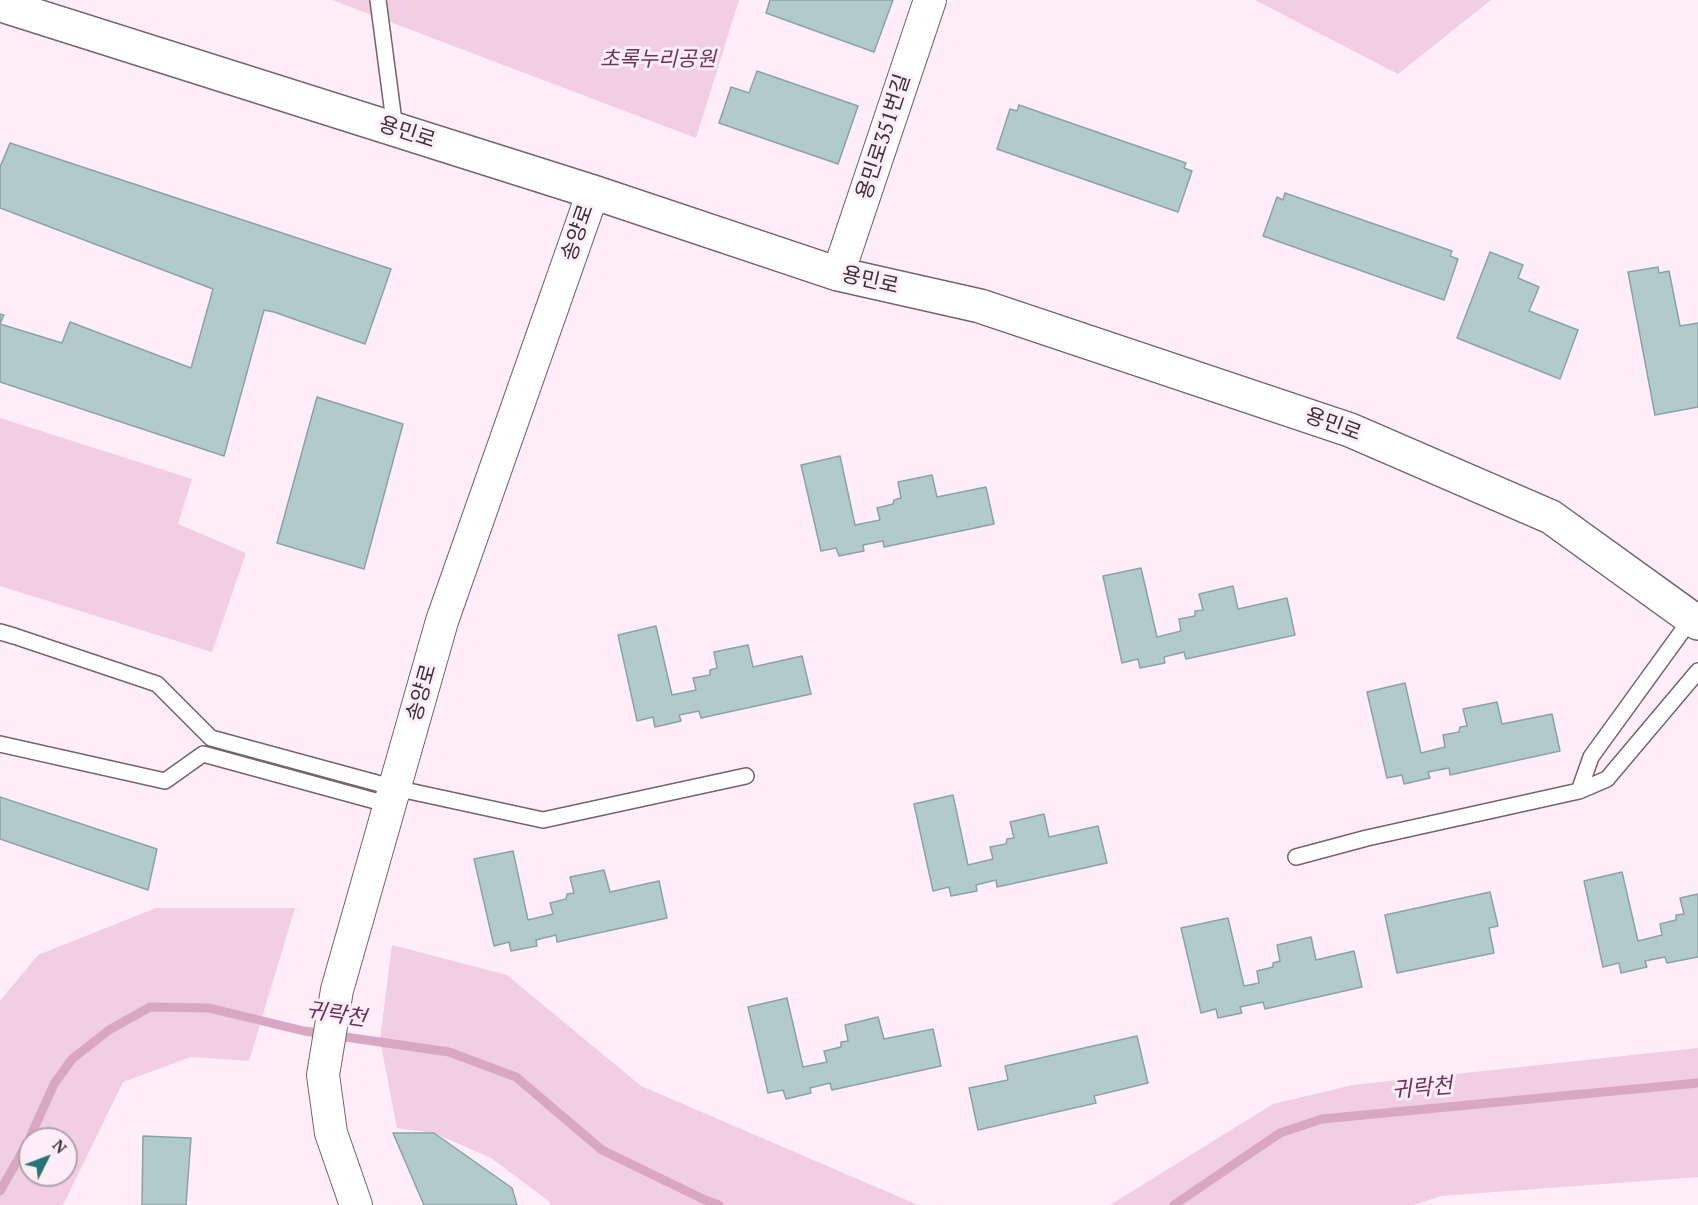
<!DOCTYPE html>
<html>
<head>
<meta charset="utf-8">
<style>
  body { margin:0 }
  #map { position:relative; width:1698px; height:1205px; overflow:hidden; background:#ffeef7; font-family:"PT Serif",serif }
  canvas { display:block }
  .north { position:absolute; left:18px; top:1127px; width:60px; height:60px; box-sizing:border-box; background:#ffeef7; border:2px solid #b0a3aa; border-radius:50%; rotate:48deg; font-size:16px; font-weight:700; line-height:24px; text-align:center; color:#3a3236 }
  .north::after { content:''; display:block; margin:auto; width:21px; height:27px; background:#287375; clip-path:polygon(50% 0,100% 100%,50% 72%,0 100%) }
</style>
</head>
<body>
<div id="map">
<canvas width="1698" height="1205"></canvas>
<div class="north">N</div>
</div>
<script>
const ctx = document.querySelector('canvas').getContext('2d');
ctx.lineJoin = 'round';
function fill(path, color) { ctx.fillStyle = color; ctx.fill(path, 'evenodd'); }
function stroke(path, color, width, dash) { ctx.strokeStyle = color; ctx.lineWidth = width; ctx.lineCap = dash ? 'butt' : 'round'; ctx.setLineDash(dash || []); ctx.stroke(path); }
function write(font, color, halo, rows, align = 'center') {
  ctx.font = font + ' "PT Serif","Noto Sans KR",serif'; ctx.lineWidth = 6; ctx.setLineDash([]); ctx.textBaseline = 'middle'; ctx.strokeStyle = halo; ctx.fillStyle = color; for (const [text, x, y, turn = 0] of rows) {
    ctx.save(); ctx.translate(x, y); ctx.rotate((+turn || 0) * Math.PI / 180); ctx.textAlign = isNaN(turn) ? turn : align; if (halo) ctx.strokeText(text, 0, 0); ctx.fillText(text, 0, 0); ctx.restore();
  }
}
fill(new Path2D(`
  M332 0H739L696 138Z
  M1255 0H1491L1398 74Z
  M0 418 192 479 178 524 246 553 212 652 0 586Z
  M156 908H295L249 1061 191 1057 123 1082 63 1205H0V1001L38 955ZM30 1139H66V1175H30Z
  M392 945 507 975 641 1086 918 1205H550V1202L491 1158 434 1133 397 1128 380 1040Z
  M1698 1048V1177L1441 1196 1414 1205H1110L1273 1104 1353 1085Z`), '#f1cee1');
stroke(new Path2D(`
  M0 1191 28 1142 54 1084 72 1059 109 1030 150 1007 209 1008 304 1031 449 1052 516 1077 602 1150 705 1200 719 1205
  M1174 1205 1280 1133 1322 1119 1698 1083`), '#d8a8c3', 9);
const building = new Path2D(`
  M770 0H893L874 52 766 13Z
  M757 71 858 106 838 164 719 123 731 87 749 93Z
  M1019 105 1186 163 1184 168 1192 171 1178 212 997 149 1010 109 1017 111Z
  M10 143 391 269 365 344 274 312 264 310 224 456 0 382V314L4 315 0 324 62 343 70 322 191 368 213 289 0 208V167Z
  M1285 193 1452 251 1450 256 1458 259 1444 300 1263 236 1277 197 1283 200Z
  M1490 252 1523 265 1518 278 1539 287 1529 311 1578 330 1560 379 1457 338Z
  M1658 267 1659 273 1669 271 1680 326 1698 323V407L1655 415 1628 272Z
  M317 397 403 424 364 569 277 543Z
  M840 456 855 525 880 520 877 508 893 504 894 500 901 498 898 482 932 475 937 497 986 487 994 524 884 547 883 541 863 545 864 551 839 556 836 548 821 551 801 465Z
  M1141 568 1157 637 1181 631 1179 619 1195 616V611L1203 610 1199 594 1233 586 1238 609 1287 598 1295 635 1186 659 1184 652 1164 657 1165 663 1140 668 1138 659 1122 663 1103 576Z
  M656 626 672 695 696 690 693 678 710 675V670L717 668 714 652 748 645 753 667 802 656 811 694 701 718 699 711 679 715 681 721 655 727 653 717 637 721 618 635Z
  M1405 683 1421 753 1445 747 1443 735 1459 732 1460 727 1467 726 1463 709 1497 702 1502 724 1552 714 1560 751 1450 775 1449 768 1428 772 1430 778 1404 784 1402 775 1387 778 1367 692Z
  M953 795 968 865 993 859 990 847 1006 844 1007 839 1014 838 1010 822 1044 814 1049 837 1098 826 1107 863 997 887 996 880 976 885 977 891 951 896 949 887 933 891 914 804Z
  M0 797 157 849 148 890 0 839Z
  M513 851 528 920 553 914 550 903 566 899 567 894 574 893 570 877 604 870 610 892 659 881 667 918 557 942 556 935 536 940 537 946 511 951 509 942 494 946 474 859Z
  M1622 872 1638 941 1662 935 1660 924 1676 920V915L1684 914 1680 898 1698 894V957L1667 963 1665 957 1645 961 1647 967 1621 973 1619 963 1603 967 1584 881Z
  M1490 892 1498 926 1489 928 1494 953 1397 973 1385 915Z
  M1228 918 1244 986 1259 983 1257 971 1273 967V963L1280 961 1277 945 1311 937 1316 960 1354 951 1362 987 1265 1009 1263 1002 1240 1007 1242 1013 1218 1018 1216 1009 1201 1013 1181 928Z
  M787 998 803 1067 827 1062 824 1051 841 1047V1042L848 1041 845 1025 878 1017 884 1039 933 1029 941 1066 832 1090 830 1083 810 1088 811 1093 786 1099 783 1090 768 1093 748 1007Z
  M1137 1036 1148 1083 1094 1096 1096 1103 978 1130 969 1088 1008 1080 1005 1066Z
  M393 1133H434L512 1188 517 1205H424Z
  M143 1136 191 1138 186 1205H142Z`);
fill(building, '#b1caca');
stroke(building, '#8ba3a4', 1.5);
const service = new Path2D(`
  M378 0 395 129
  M0 632 14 636 157 684 211 738 395 788 543 820 746 776
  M0 744 165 781 203 754 390 805
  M1579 791 1591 757 1691 619
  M1296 857 1367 838 1579 791 1607 779 1698 671`);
const minor = new Path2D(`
  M838 274 930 0
  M356 1205 331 1133 323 1075 337 990 442 621 593 192`);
const tertiary = new Path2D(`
  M8 7 593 192 838 274 980 306 1350 430 1551 517 1698 623`);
stroke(service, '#75636d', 18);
stroke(minor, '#75636d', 34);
stroke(tertiary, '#75636d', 36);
stroke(service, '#fff', 15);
stroke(minor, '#fff', 32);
stroke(tertiary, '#fff', 33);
write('italic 21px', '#6e3358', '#ffeef7', [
  ["초록누리공원",658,60]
]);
write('21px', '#3a3236', '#ffeef7', [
  ["용민로",407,133,18],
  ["용민로351번길",884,137,-72],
  ["송양로",578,233,-71],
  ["용민로",870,281,13],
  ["용민로",1333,425,20],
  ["송양로",422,693,-74]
]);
write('italic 22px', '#6d3257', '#ffeef7', [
  ["귀락천",336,1015,9],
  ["귀락천",1422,1089,-5]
]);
</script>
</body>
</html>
